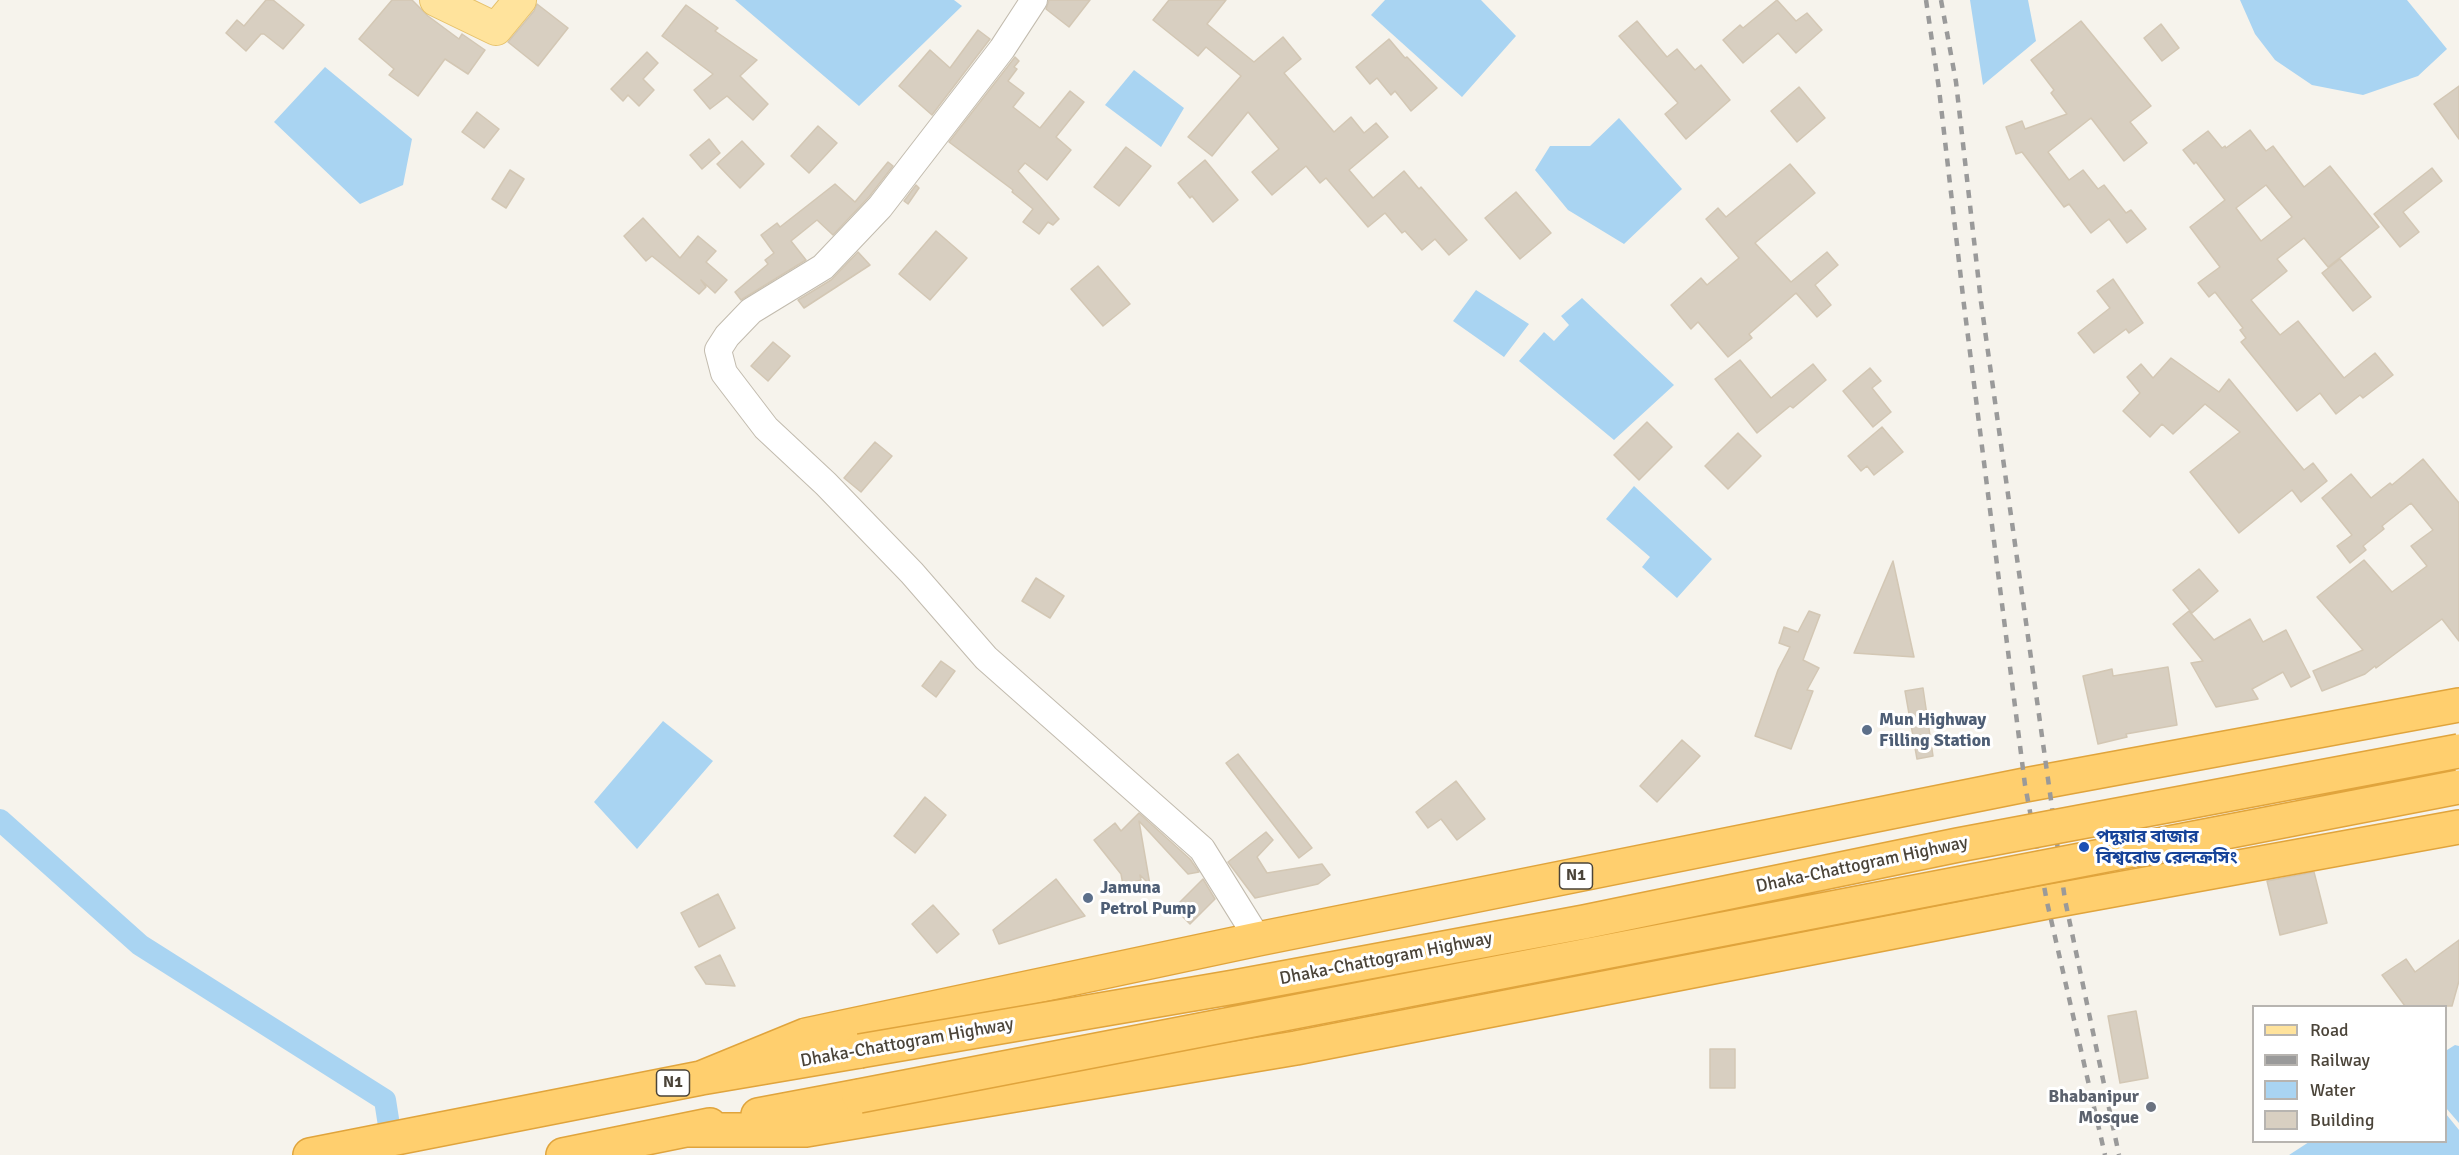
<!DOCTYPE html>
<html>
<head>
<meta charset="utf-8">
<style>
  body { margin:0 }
  #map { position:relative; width:2459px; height:1155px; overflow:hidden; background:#f6f3ec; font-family:Signika,sans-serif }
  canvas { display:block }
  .legend { position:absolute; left:2252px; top:1005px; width:195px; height:138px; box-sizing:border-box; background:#fff; border:2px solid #b7b4b0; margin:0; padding:8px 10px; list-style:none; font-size:18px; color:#4b4439 }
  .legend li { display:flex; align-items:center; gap:12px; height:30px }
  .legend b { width:30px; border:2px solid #b7b4b0 }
</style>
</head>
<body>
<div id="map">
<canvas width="2459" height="1155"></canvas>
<ul class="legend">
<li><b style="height:8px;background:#ffe39c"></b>Road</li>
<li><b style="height:8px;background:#9a9a9a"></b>Railway</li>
<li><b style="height:16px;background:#a9d4f2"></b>Water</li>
<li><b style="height:16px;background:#d8cfc1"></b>Building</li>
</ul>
</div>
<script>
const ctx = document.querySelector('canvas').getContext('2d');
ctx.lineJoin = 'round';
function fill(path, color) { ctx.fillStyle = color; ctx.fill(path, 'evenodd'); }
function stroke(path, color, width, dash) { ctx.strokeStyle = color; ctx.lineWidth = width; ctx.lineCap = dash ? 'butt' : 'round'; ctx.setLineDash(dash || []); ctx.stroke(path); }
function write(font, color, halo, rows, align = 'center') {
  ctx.font = font + ' Signika,"Noto Sans Bengali",sans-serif'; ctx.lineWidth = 6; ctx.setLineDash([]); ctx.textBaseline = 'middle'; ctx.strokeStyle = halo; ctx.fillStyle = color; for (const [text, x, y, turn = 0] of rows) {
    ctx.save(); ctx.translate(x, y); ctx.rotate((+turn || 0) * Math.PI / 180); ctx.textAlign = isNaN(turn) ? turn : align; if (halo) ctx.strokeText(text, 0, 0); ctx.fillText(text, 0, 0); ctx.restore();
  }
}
fill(new Path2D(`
  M735 0H954L962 6 859 106Z
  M1385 0H1481L1516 36 1462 97 1371 15Z
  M1970 0H2028L2036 41 1983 85Z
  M2240 0H2407L2447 49 2418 76 2363 95 2312 85 2275 60 2255 34Z
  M325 67 412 139 403 185 360 204 274 122Z
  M1134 70 1184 108 1161 147 1105 105Z
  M1619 118 1682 189 1624 244 1568 210 1535 170 1550 146H1590Z
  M1476 290 1529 324 1504 357 1453 321Z
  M1582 298 1674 385 1614 440 1519 361 1544 332 1554 341 1569 325 1561 316Z
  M1634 486 1712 559 1677 598 1642 567 1650 557 1606 519Z
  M663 721 713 761 637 849 594 802Z
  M2455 1045 2459 1046V1123L2446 1108 2447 1050Z
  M2446 1114 2459 1130V1155H2289L2309 1142H2446Z`), '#a9d4f2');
stroke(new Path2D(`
  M0 820 140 945 385 1100 393 1151`), '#a9d4f2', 22);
const building = new Path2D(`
  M266 0H273L304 25 283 49 264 34H261L246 51 226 33 237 20 244 26Z
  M392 0H412L428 16 459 39 462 34 485 50 468 74 445 59 418 96 389 75 394 69 359 39Z
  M1049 0H1090L1069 27 1046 9Z
  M1169 0H1226L1207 24 1254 62 1283 37 1301 59 1284 73 1334 132 1351 117 1364 133 1376 123 1388 137 1349 170 1373 198 1404 171 1419 189 1421 187 1467 240 1449 255 1435 239 1422 250 1405 231 1402 233 1385 213 1368 227 1326 178 1320 183 1306 166 1272 195 1252 172 1279 149 1248 112 1212 156 1188 137 1241 76 1206 47 1198 56 1153 20Z
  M1777 0 1796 21 1807 13 1822 30 1796 53 1778 33 1743 63 1723 40 1740 25 1743 28Z
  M537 4 568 28 538 66 508 42 534 11Z
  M686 5 718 28 715 31 757 60 740 76 768 104 753 120 727 96 710 109 694 90 713 74 662 36Z
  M1637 21 1667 57 1677 49 1695 70 1701 65 1730 100 1686 139 1665 114 1678 103 1619 36Z
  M2081 21 2151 106 2130 122 2147 143 2124 161 2091 118 2048 152 2069 180 2083 170 2098 189 2104 185 2126 213 2131 210 2146 229 2127 243 2109 219 2091 233 2069 204 2064 207 2022 152 2016 154 2006 127 2022 121 2025 129 2067 114 2051 93 2054 90 2031 60Z
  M2161 24 2179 48 2162 61 2144 38Z
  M978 30 990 39 932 115 899 86 930 50 950 68Z
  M1389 39 1405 58 1407 57 1437 88 1411 111 1395 91 1391 95 1377 78 1370 84 1356 67Z
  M647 52 658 63 643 79 654 90 639 106 628 95 623 101 611 89Z
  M1015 57 1019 61 1014 67 1017 69 1008 81 1024 93 1013 107 1040 128 1070 91 1084 102 1056 137 1071 150 1047 180 1025 163 1018 171 1059 219 1053 225 1048 222 1039 234 1023 222 1033 209 1012 192 1013 190 949 142Z
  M2459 86V139L2434 104Z
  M1799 87 1825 118 1797 142 1771 111Z
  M477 112 499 129 484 148 462 132Z
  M818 126 837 143 809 173 791 156Z
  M2250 130 2266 151 2273 146 2304 187 2330 166 2379 227 2328 267 2304 238 2277 259 2287 271 2251 300 2280 335 2298 321 2344 378 2375 353 2393 375 2363 398 2360 395 2336 414 2320 393 2297 411 2241 342 2246 338 2240 330 2243 328 2215 292 2209 297 2198 283 2220 267 2190 227 2225 200 2196 162 2194 164 2183 150 2208 131 2222 148 2225 146 2226 148ZM2266 185 2292 217 2261 241 2236 208Z
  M709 139 720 153 702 169 690 155Z
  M742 141 764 164 740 188 717 164Z
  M1126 147 1151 166 1119 206 1094 187Z
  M1205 160 1238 200 1213 222 1192 196 1190 198 1178 183Z
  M888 162 893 166 869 197 833 235 817 220 791 241 806 260 741 300 735 292 768 264 765 260 774 253 761 235 777 223 780 227 835 184 855 202Z
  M1790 164 1815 193 1755 243 1791 282 1827 252 1838 265 1815 285 1831 305 1817 317 1796 293 1749 334 1752 338 1728 357 1698 322 1691 329 1671 305 1701 278 1707 285 1739 258 1706 219 1718 208 1726 217Z
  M2432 168 2442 181 2403 212 2419 232 2400 247 2374 214Z
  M510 170 524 179 506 208 492 199Z
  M916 185 919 188 908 204 904 201Z
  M1516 192 1551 233 1520 259 1485 218Z
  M643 218 680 258 698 236 716 251 706 262 727 280 715 293 701 280 706 287 699 294 652 256 646 261 624 236Z
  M936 231 967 258 930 300 899 274Z
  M858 252 870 265 804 308 798 300 831 280Z
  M2340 259 2371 297 2353 311 2322 273Z
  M1098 266 1130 304 1103 326 1071 289Z
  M2113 279 2143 323 2129 333 2126 329 2094 353 2078 333 2110 308 2097 291Z
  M773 342 790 356 768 381 751 366Z
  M2171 358 2219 392 2229 379 2304 470 2313 463 2327 481 2301 502 2292 490 2239 533 2190 472 2240 432 2205 404 2173 434 2162 424 2150 437 2123 411 2140 393 2127 377 2141 364 2153 378Z
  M1740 360 1771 398 1813 364 1826 380 1793 408 1790 406 1757 433 1715 379Z
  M1870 368 1881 381 1872 388 1891 412 1873 427 1843 391Z
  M1647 422 1672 447 1639 480 1614 455Z
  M1882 427 1903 452 1874 475 1867 466 1861 471 1848 456Z
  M1738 433 1761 456 1728 489 1705 466Z
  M875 442 892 456 861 492 844 478Z
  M2423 459 2459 503V641L2442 619 2376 668 2375 666 2365 674 2322 691 2313 671 2363 650 2317 597 2364 560 2392 592 2427 566 2411 546 2433 530 2411 503 2382 526 2384 529 2363 546 2366 550 2350 563 2337 546 2352 535 2322 498 2351 474 2371 498 2390 483 2392 485Z
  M1893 561 1914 657 1854 653Z
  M2199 569 2218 591 2192 613 2173 590Z
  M1036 578 1064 596 1050 618 1022 601Z
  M1809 611 1820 615 1803 660 1819 668 1807 690 1813 691 1791 749 1755 736 1778 670 1790 647 1779 643 1784 627 1798 632Z
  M2189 611 2214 640 2250 619 2263 642 2286 630 2310 677 2291 687 2283 672 2252 689 2258 699 2216 707 2191 663 2203 661 2173 624Z
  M941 661 955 671 936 697 922 686Z
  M2168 667 2177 725 2126 734 2127 737 2098 744 2083 676 2112 669 2113 676Z
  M1923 688 1933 756 1917 759 1905 691Z
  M1682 740 1700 756 1657 802 1640 786Z
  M1238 754 1312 848 1299 858 1226 763Z
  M1456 781 1485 819 1457 840 1441 819 1428 828 1416 812Z
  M925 797 946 815 915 853 894 836Z
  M1139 813 1190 859 1199 872 1188 874 1139 821 1150 885 1140 875 1141 880 1123 885 1121 874 1094 840 1115 823 1121 831Z
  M1266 832 1273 840 1257 857 1267 873 1322 864 1330 875 1318 884 1255 898 1228 862Z
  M2314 872 2327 923 2280 935 2267 881Z
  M1056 879 1085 916 999 944 993 930Z
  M1203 879 1215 899 1190 924 1174 908Z
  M718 894 735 928 699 947 681 913Z
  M933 905 959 934 937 953 912 924Z
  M2459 940V981L2452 1006H2405L2382 975 2406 959 2415 972Z
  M720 955 735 986 706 984 695 967Z
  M2136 1011 2148 1078 2120 1083 2108 1016Z
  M1710 1049H1735V1088H1710Z`);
fill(building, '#d8cfc1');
stroke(building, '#d3c7b4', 1.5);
const minor = new Path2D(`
  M1034 0 1002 49 880 207 823 267 751 311 727 336 718 350 724 373 766 428 826 484 912 573 986 658 1202 849 1258 939`);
const major = new Path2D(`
  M436 0 496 29 520 0`);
const highway = new Path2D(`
  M701 1078 806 1035 1258 939 2025 785 2459 705
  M758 1115 859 1096
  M688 1130H806L1296 1048 2047 902 2459 827
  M310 1155 701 1078 860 1051
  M563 1155 710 1125`);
stroke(minor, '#c2bbae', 28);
stroke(major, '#e6c16a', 34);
stroke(highway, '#e0a43c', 36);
stroke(minor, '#fff', 26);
stroke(major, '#ffe39c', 32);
stroke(highway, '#ffcf6e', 33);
stroke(new Path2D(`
  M1926 0 1939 89 1964 305 2025 785 2047 902 2105 1155
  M1941 0 1956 82 1981 302 2065 900 2119 1155`), '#9a9a9a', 4.5, [8, 8]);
const highwayBridge = new Path2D(`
  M860 1051 1234 987 1584 922 1958 845 2459 751
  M859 1096 2459 787`);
stroke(highwayBridge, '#e0a43c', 36, []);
stroke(highwayBridge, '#ffcf6e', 33);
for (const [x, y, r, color] of [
  [1867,730,6,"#5c6f8a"],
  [2084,847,6,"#1a4fb4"],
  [1088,898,6,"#5c6f8a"],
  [2151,1107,6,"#6b7280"]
]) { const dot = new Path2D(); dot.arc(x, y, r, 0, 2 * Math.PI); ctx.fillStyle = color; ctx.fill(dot); stroke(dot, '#fff', 2); }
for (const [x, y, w] of [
  [1576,876,33],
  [673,1083,33]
]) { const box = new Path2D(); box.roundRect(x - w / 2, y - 13, w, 26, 4.5); ctx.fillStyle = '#fff'; ctx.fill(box); stroke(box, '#4b4439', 1.5); }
write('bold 16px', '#4b4439', null, [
  ["N1",1576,876],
  ["N1",673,1083]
]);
write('bold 18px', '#4e5e75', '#fff', [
  ["Mun Highway",1879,720],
  ["Filling Station",1879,741],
  ["Jamuna",1100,888],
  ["Petrol Pump",1100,909]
], 'left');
write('bold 18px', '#164399', '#fff', [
  ["পদুয়ার বাজার",2096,837],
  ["বিশ্বরোড রেলক্রসিং",2096,858]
], 'left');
write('18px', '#4b4439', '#fff', [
  ["Dhaka-Chattogram Highway",1862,865,-12],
  ["Dhaka-Chattogram Highway",1386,959,-11],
  ["Dhaka-Chattogram Highway",907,1043,-10]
]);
write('bold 18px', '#5b616d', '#fff', [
  ["Bhabanipur",2139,1097],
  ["Mosque",2139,1118]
], 'right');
</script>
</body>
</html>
